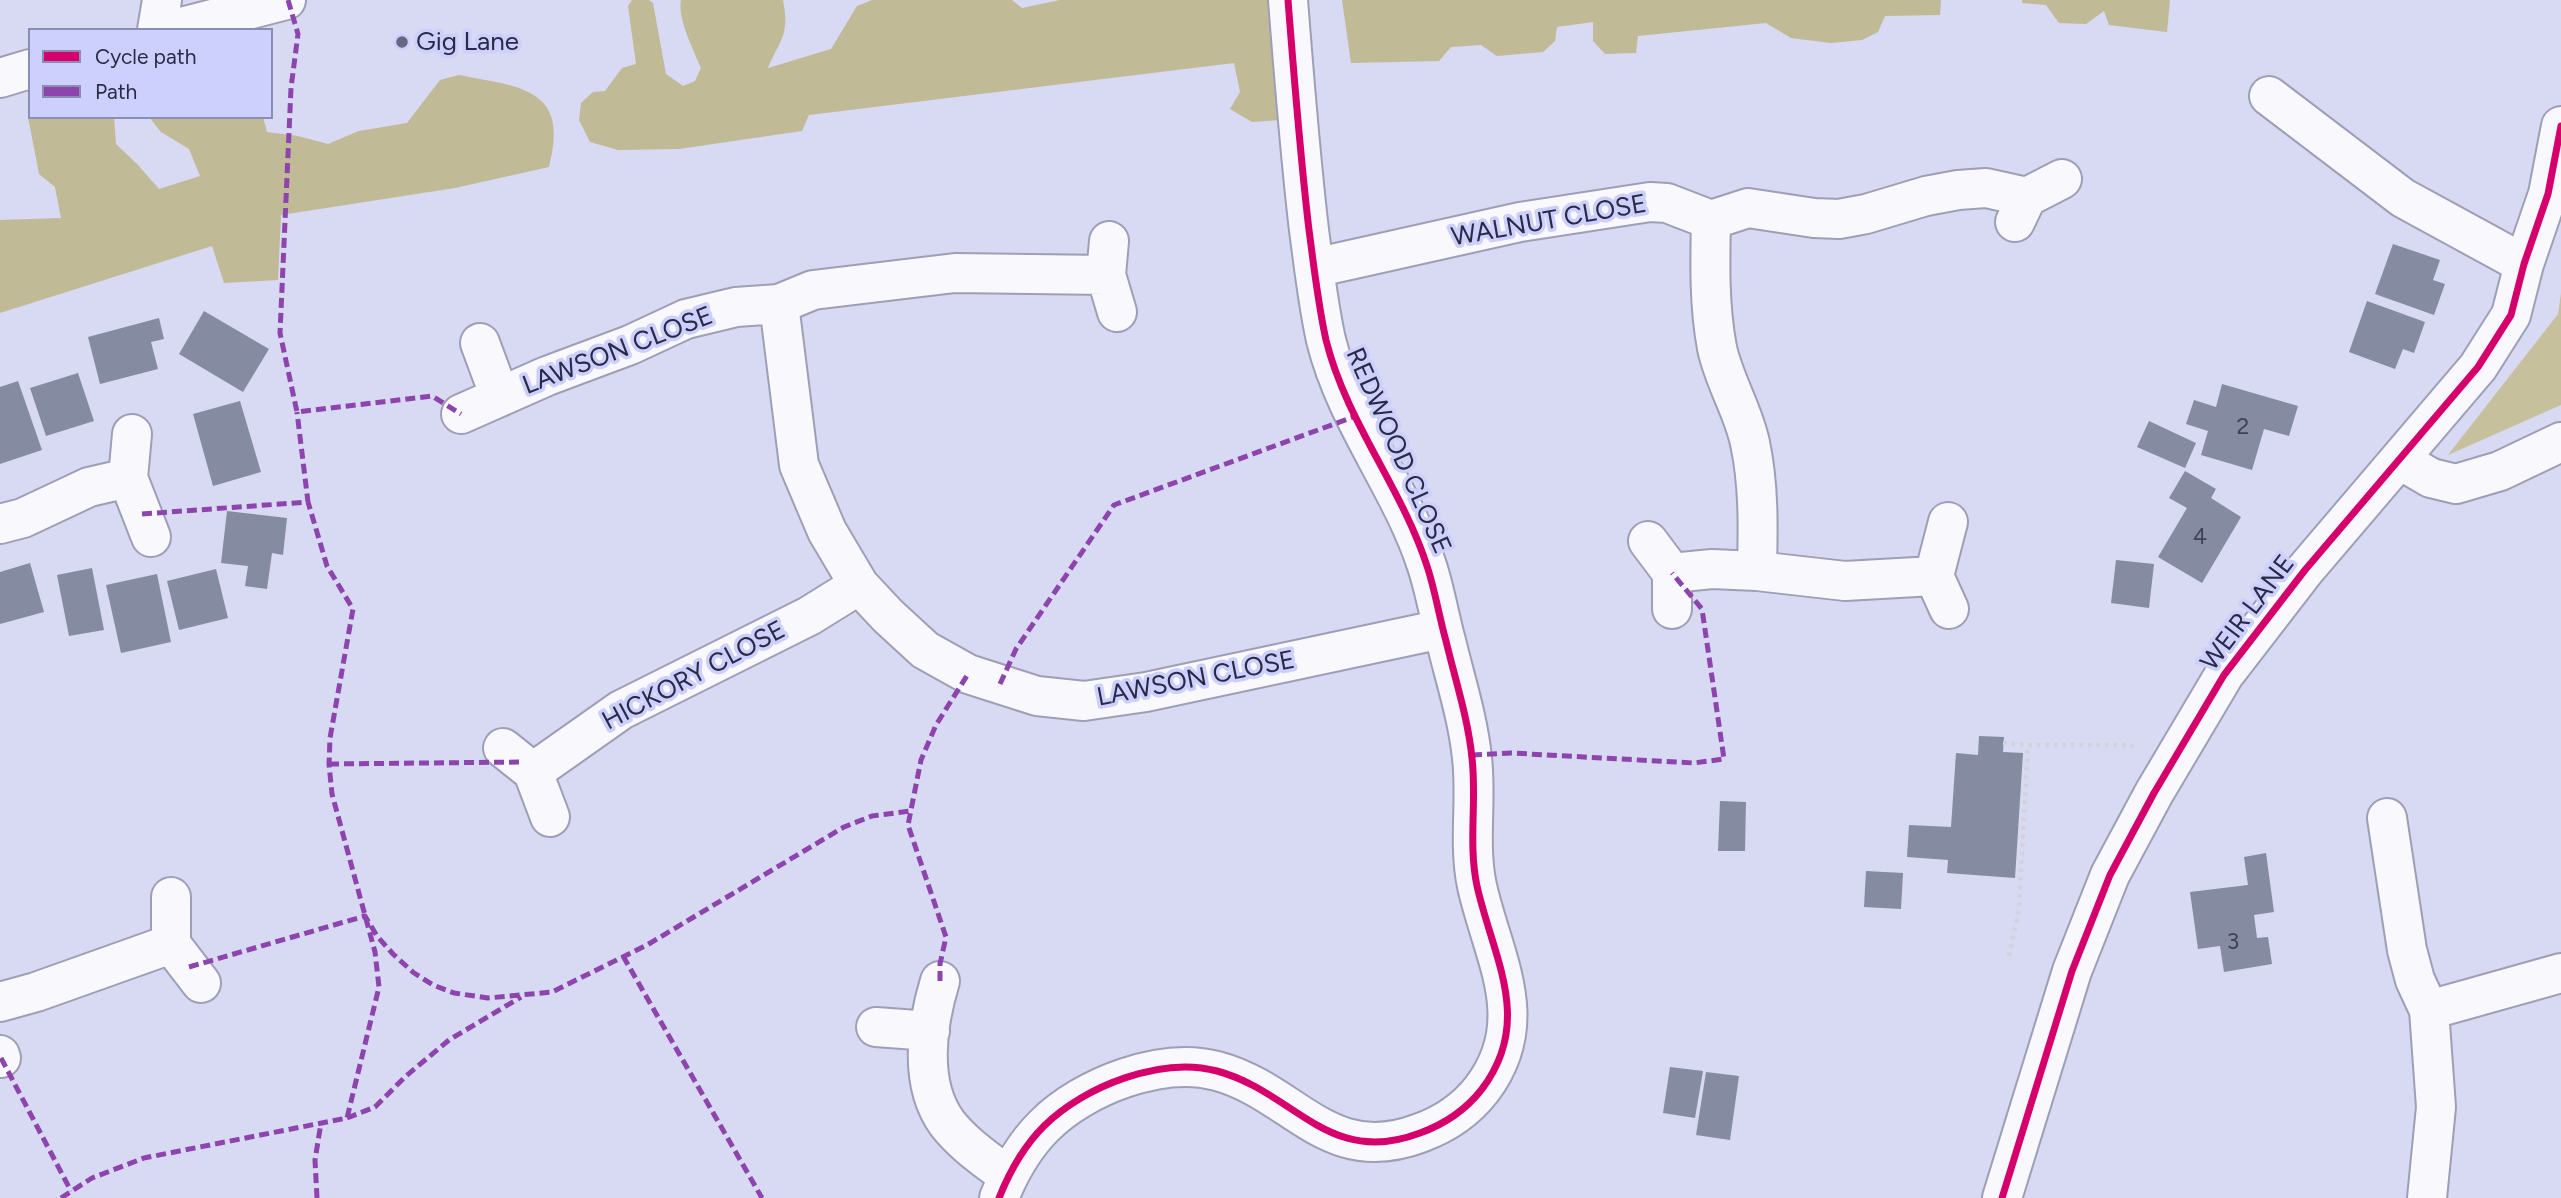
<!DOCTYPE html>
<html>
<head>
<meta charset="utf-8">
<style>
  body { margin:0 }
  #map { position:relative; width:2561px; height:1198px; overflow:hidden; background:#d8d9f2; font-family:Figtree,sans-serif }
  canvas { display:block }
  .legend { position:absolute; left:28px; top:28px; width:245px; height:91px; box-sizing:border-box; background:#cdd0fc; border:2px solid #8b8eb3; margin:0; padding:9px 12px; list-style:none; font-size:21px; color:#292a46 }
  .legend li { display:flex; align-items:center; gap:14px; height:35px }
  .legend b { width:35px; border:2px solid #8b8eb3 }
</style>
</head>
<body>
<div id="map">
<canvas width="2561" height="1198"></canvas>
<ul class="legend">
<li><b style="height:9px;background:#d6006c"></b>Cycle path</li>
<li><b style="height:9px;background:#8e44ad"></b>Path</li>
</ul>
</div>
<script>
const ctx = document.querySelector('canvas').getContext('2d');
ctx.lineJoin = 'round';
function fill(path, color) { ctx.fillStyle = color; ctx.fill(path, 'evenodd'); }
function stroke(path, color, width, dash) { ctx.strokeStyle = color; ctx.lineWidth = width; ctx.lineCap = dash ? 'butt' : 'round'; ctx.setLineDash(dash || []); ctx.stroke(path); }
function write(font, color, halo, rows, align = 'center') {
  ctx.font = font + ' Figtree,sans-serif'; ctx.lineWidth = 7; ctx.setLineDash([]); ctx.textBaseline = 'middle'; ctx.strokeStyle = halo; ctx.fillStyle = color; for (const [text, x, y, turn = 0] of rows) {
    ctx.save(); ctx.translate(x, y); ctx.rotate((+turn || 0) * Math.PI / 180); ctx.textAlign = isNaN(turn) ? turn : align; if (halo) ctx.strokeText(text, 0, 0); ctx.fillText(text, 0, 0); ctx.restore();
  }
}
fill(new Path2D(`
  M2561 293V405L2448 455 2558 314Z`), '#c6c09d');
fill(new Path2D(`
  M632 0H649L653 3 666 74 683 86 695 81 701 68C694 51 677 18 681 0H783C790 36 780 39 768 68L831 49 857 6 872 0H1012L1022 8 1060 0H1292L1281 120 1252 122 1230 109 1240 92 1234 63 809 115 802 131 679 149 618 150 590 142 579 120 581 103 593 92 605 91 622 68 636 64 628 6Z
  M1342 0H1941L1940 15 1885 16 1878 32 1862 40 1831 43 1791 38 1766 23 1638 36 1636 53 1605 54 1593 41V22L1557 27 1555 41 1543 52 1497 56 1481 45 1451 47 1439 61 1351 63Z
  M2022 0H2170L2167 32 2109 25 2104 11 2086 24 2059 23 2046 5 2022 3Z
  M459 75C521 87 570 88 549 167L455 188 281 215 278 280 224 283 212 246 0 313V220L61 218 55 187 39 174 28 117 30 114V117H114L116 144 138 165 159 189 200 176 189 149 161 132 149 117H263L267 132 298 136 328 144 359 131 407 123 440 80Z`), '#c0ba97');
fill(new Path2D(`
  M2393 244 2440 260 2433 280 2445 284 2434 315 2375 294Z
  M2367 301 2425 322 2414 353 2403 349 2395 369 2349 352Z
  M204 311 269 349 243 392 179 354Z
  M159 318 164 339 151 342 158 369 100 384 88 337Z
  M78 373 94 421 46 436 30 388Z
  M18 381 42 450 0 464V387Z
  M2222 384 2298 406 2289 436 2264 429 2252 470 2201 455 2208 431 2186 424 2194 400 2216 407Z
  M240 401 261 472 213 486 193 414Z
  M2149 421 2196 443 2185 468 2137 447Z
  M2185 471 2216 489 2211 498 2241 517 2202 583 2158 557 2187 508 2169 498Z
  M227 511 287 518 283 555 272 553 267 589 245 586 248 566 221 563Z
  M2116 560 2154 564 2149 608 2111 603Z
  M30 563 44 612 0 624V572Z
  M92 568 104 630 69 636 57 575Z
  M216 569 228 618 179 630 167 581Z
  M157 574 171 642 121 653 106 585Z
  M1979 736 2004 737 2003 752 2023 753 2015 878 1947 873 1948 860 1907 857 1909 825 1951 827 1956 753 1978 755Z
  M1720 801 1746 802 1745 851H1718Z
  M2266 853 2274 912 2254 915 2257 938 2268 937 2272 964 2224 972 2220 946 2198 949 2190 892 2248 885 2244 857Z
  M1866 871 1903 873 1901 909 1864 907Z
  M1670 1067 1703 1071 1695 1118 1663 1113Z
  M1706 1072 1739 1076 1730 1140 1696 1135Z`), '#858ba1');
const minor = new Path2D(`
  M157 30 162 0
  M2269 96 2403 198 2524 264
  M1711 220C1710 263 1709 305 1717 348 1724 381 1743 410 1750 443 1759 485 1758 528 1757 571
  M2015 222 2027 197 2062 179
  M1109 241 1106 275 1117 312
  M1314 268 1520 222 1650 202 1667 203 1711 220 1748 208 1814 218 1839 219 1866 214 1926 196 1958 190 1986 188 2027 197
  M779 304 799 465 827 531 859 585 888 616 925 650 968 674 1037 696 1084 701 1146 692 1442 629
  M480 343 500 397
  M461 414 547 376 630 345 686 319 736 307 779 304 813 290 955 273 1106 275
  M132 434 128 478 151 537
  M2400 460 2431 478 2456 484 2500 471 2561 442
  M1948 522 1934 576 1949 609
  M0 524 23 518 89 487 128 478
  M1648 541 1672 573V609
  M1672 573 1712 569 1757 571 1845 581 1934 576
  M503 748 533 772 550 817
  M533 772 621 710 809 616 859 585
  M2387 818 2407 950 2415 980 2429 1010 2436 1107 2427 1198
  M171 897V944L201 983
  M940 981C927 1024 918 1083 947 1123 963 1144 987 1160 1008 1176
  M0 1002 36 992 171 944
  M2429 1010 2561 973
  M876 1027 930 1031
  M0 1055 1 1058
  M999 1198C1009 1173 1025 1145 1044 1126 1084 1086 1162 1056 1217 1071 1295 1092 1328 1168 1420 1133 1445 1124 1465 1111 1482 1089 1534 1020 1493 958 1477 886 1468 844 1477 800 1472 758 1468 718 1455 679 1446 641 1439 616 1435 590 1427 566 1402 488 1346 421 1326 340 1318 304 1314 267 1309 230 1300 154 1294 77 1288 0
  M2002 1198 2072 971 2110 875 2154 793 2224 675 2305 570 2478 367 2511 315 2524 264 2548 194 2561 126`);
const major = new Path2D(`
  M170 30 286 0
  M0 78 30 69`);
stroke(minor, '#9e9fb6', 42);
stroke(major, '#9e9fb6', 42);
stroke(new Path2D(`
  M2003 743 2028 745H2129L2137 747
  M2009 956 2019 909 2028 745`), '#d1d2da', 4.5, [3.5, 5]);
stroke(minor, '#f9f9fd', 38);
stroke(major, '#f9f9fd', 38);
stroke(new Path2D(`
  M288 0 298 34 291 88 280 333 297 412 432 396 461 414
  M142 514 308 502 297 412
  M1000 684 1016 649 1114 505 1356 416
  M1472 755 1511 753 1694 763 1724 759 1702 609 1672 573
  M329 764 521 762
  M623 956 762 1198
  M189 967 365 916 377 936 393 954 414 973 433 985 454 993 488 998 552 992 647 945 844 827 872 816 911 811
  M940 981V964L946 937 908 825 921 760 936 725 968 674
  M1 1058 71 1191
  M347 1118 375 1107 406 1076 449 1040 521 997
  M61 1198 92 1178 144 1158 347 1118 379 987 375 952 332 794 329 764 330 738 353 609 327 566 308 502
  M317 1198 315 1160 321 1123`), '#8e44ad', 5, [10, 5]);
stroke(new Path2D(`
  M999 1198C1009 1173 1025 1145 1044 1126 1084 1086 1162 1056 1217 1071 1295 1092 1328 1168 1420 1133 1445 1124 1465 1111 1482 1089 1534 1020 1493 958 1477 886 1468 844 1477 800 1472 758 1468 718 1455 679 1446 641 1439 616 1435 590 1427 566 1402 488 1346 421 1326 340 1318 304 1314 267 1309 230 1300 154 1294 77 1288 0
  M2002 1198 2072 971 2110 875 2154 793 2224 675 2305 570 2478 367 2511 315 2524 264 2548 194 2561 126`), '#d6006c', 7);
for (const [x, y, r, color] of [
  [402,42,7,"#666782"]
]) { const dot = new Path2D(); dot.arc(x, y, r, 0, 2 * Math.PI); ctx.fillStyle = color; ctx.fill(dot); stroke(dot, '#cdd0fc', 2.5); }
write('23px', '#40425d', null, [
  ["2",2243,427],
  ["4",2200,537],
  ["3",2233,942]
]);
write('26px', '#292a46', '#cdd0fc', [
  ["Gig Lane",416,42]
], 'left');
write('26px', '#292a46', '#cdd0fc', [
  ["WALNUT CLOSE",1549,221,-10],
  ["LAWSON CLOSE",618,351,-21],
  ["REDWOOD CLOSE",1398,451,66],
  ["WEIR LANE",2248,613,-53],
  ["HICKORY CLOSE",694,676,-28],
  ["LAWSON CLOSE",1196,679,-11]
]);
</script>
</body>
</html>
